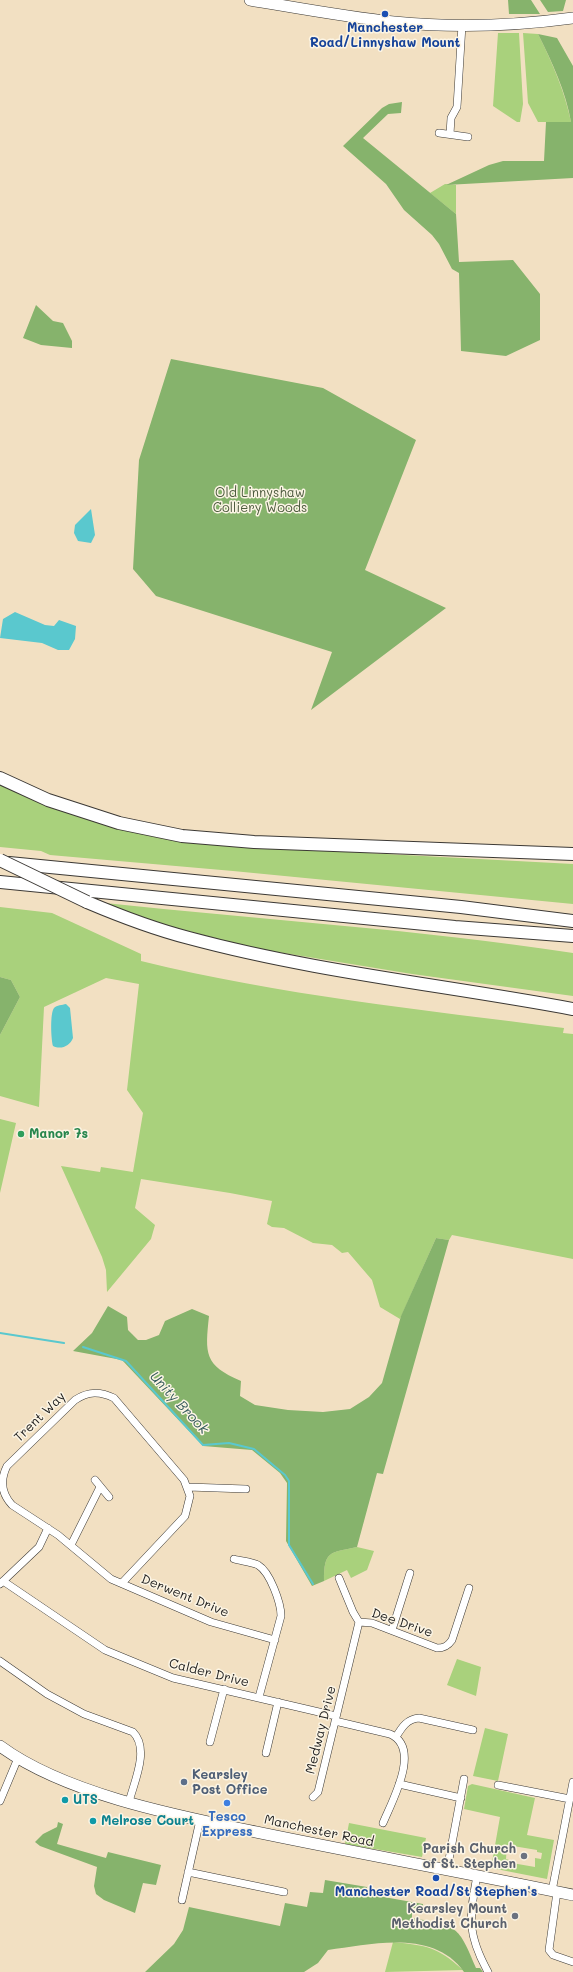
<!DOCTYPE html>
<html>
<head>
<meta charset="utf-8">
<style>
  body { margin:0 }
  canvas { display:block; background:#f2e0c2 }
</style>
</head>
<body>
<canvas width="573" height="1972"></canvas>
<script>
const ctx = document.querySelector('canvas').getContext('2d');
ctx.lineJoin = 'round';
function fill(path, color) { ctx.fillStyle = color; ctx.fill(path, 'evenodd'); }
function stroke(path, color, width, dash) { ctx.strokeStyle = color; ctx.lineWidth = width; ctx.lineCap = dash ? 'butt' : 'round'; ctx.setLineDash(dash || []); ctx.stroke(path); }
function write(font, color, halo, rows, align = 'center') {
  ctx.font = font + ' Mali,sans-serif'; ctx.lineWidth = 3; ctx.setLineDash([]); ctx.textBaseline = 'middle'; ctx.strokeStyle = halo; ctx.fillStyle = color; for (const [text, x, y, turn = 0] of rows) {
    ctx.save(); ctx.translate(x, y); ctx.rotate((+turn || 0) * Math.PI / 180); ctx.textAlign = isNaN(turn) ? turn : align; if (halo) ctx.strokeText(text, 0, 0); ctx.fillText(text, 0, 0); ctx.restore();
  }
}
fill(new Path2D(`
  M498 33H519L523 104 520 122H517L493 106Z
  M523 33 538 34C552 62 565 92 571 122H538L528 103Z
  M445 184 456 185V214L430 193Z
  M0 784 11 790 70 813 273 848 573 864V904L233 871 50 855 41 851 0 847Z
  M105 903C261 920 418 929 573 953V996L412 974 253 948 146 920Z
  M0 907 52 913 141 954V961C280 995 422 1010 564 1028L563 1033 573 1034V1259L452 1235 449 1240 436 1238 400 1319 380 1307 372 1280 348 1252 342 1253 332 1245 313 1243 284 1228 272 1227 267 1224 272 1201 230 1193 141 1179 135 1208 155 1225 151 1239 107 1292 106 1270 102 1257 61 1166 100 1172 101 1167 133 1172 143 1113 127 1090 139 984 106 978 44 1007 39 1107 0 1096V1035L20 997 11 980 0 977Z
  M0 1119 16 1123 0 1193Z
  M357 1547 374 1551 367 1570 351 1578 347 1570 324 1581C324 1550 330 1553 357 1547Z
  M457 1659 481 1667 476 1696 447 1685Z
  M485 1728 508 1734 498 1781 473 1776Z
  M472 1784 535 1798 527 1835 554 1840 547 1879 491 1868 500 1817 464 1809 468 1786ZM507 1845 537 1850V1852L542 1853 541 1859 535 1858V1867L512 1863V1861L506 1859Z
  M349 1823 426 1838 422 1857 345 1844Z
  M393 1942C428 1946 436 1946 463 1970L385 1972Z`), '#a9d17c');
fill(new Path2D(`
  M508 0H531L540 14H509Z
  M540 0H566L563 11 548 12Z
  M538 34 557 38 573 66V178L446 185 489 165 503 161H544L546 122H571C566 92 552 62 538 34Z
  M402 102 401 113 388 114 363 138 456 214 459 262 513 260 540 294V340L506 356 461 351 459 273 452 269 439 244 432 235 404 210 386 184 343 146 382 108 389 104Z
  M36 305 53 321 63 323 72 341V348L41 345 23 338Z
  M171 359 323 388 416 440 365 570 446 608 311 710 332 652 156 596 133 569 139 460Z
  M0 977 11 980 20 997 0 1035Z
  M436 1238 449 1240 383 1474 377 1473 357 1547C330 1553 324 1550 324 1581L312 1586 286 1541 287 1483 280 1473 252 1450 203 1446 122 1360 73 1351 92 1333 108 1306 127 1317 128 1330 138 1340H146L159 1335 165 1321 192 1309 209 1316C205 1354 204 1365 241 1381L240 1396 255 1405 288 1410 323 1412 350 1409 369 1397 382 1383 401 1316Z
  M58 1822 63 1824 57 1844 106 1858 108 1852 161 1865 156 1885 143 1883 135 1913 104 1900 96 1894 94 1886 97 1867 40 1846 35 1842 43 1834 57 1827Z
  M325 1880 367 1887V1894L423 1904V1908H412V1918C458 1926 458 1925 476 1968H480L483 1972H464C434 1929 372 1944 328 1950L318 1963 304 1972H145L174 1944 183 1930 189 1907 280 1926 285 1903 307 1907 310 1892 323 1893Z`), '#86b36c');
fill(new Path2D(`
  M91 509 95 535 91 543 78 541 74 533 75 525Z
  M15 612 45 625 54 626 59 620 76 626 75 639 69 650H58L42 643 0 638 3 619Z
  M66 1004 70 1008 73 1038C70 1046 61 1050 53 1046 51 1039 50 1013 54 1008 57 1005 62 1005 66 1004Z`), '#5ac8ce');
stroke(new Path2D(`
  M0 1333 64 1343
  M83 1347 126 1361 203 1445 229 1443 254 1449 285 1475 289 1481V1545L313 1584`), '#5ac8ce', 2);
const minor = new Path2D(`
  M439 133 468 137
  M450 134 451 118 457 107 462 25
  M95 1480 109 1497
  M188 1487 246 1489
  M71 1545 100 1487
  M234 1559C241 1561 252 1562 258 1565 270 1572 281 1603 281 1616L259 1697
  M3 1581 105 1650 173 1678 336 1716
  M122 1583 185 1516 190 1496 184 1480 114 1398C100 1391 88 1391 75 1400L7 1466C0 1480 1 1493 12 1505L58 1535 111 1579 211 1622 275 1640
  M0 1584 39 1547 48 1528
  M359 1622 372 1623 437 1648C444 1648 448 1646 452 1640L469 1588
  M392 1630 410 1573
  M0 1661 47 1694 84 1714 133 1732C150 1749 134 1782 129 1802
  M335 1721 390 1734C422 1748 392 1801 383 1823
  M396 1737C402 1727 407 1719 419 1718L473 1730
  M210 1742 224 1689
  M266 1753 278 1702
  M399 1784 461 1798
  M498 1785 570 1799
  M313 1797 318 1792 359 1622 353 1612 339 1578
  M0 1801 18 1758
  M447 1870 464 1779
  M188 1872 284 1892
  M477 1876C469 1917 467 1934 488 1972
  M552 1891 573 1782
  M557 1892 549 1950 553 1955 573 1962
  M182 1900 200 1820`);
const primary = new Path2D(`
  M250 0C298 8 346 17 394 22 454 28 514 26 573 18
  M0 1746C65 1794 178 1816 256 1832 362 1854 468 1873 573 1895`);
const motorway = new Path2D(`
  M0 778 48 800 119 823 182 836 254 842 573 854
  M9 863 461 907 573 921
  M0 882 455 927 573 936
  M87 902C120 916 154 929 189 938 315 972 445 985 573 1009`);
stroke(minor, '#3c3935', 8);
stroke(primary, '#3c3935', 12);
stroke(motorway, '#3c3935', 14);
stroke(minor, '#fff', 7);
stroke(primary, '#fff', 11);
stroke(motorway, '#fff', 12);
const motorwayBridge = new Path2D(`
  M0 860 87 902`);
stroke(motorwayBridge, '#3c3935', 14, []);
stroke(motorwayBridge, '#fff', 12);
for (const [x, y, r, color] of [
  [385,14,4,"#1a4fb4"],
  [21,1134,4,"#2e9e5b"],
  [184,1782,4,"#5c6f8a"],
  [65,1800,4,"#0f9aa8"],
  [227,1803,4,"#3f7fe0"],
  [93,1821,4,"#0f9aa8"],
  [524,1856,4,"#6b7280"],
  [436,1878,4,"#1a4fb4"],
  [515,1916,4,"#6b7280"]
]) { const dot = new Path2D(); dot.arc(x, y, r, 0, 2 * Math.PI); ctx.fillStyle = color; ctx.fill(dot); stroke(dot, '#fcf5e5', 1.5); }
write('bold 13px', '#164399', '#fcf5e5', [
  ["Manchester",385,28],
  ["Road/Linnyshaw Mount",385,43],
  ["Manchester Road/St Stephen's",436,1892]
]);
write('13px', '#4d5b3e', '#fcf5e5', [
  ["Old Linnyshaw",260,493],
  ["Colliery Woods",260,508]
]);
write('bold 13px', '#27864d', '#fcf5e5', [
  ["Manor 7s",29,1134]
], 'left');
write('13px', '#1c1c1c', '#fcf5e5', [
  ["Trent Way",40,1417,-44],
  ["Derwent Drive",185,1596,22],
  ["Dee Drive",402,1623,19],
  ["Calder Drive",209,1673,14],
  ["Medway Drive",321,1730,-76],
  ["Manchester Road",319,1831,12]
]);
write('bold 13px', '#4e5e75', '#fcf5e5', [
  ["Kearsley",192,1775],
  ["Post Office",192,1790]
], 'left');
write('bold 13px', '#0d838f', '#fcf5e5', [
  ["UTS",73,1800],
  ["Melrose Court",101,1821]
], 'left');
write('bold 13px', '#366cbe', '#fcf5e5', [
  ["Tesco",227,1817],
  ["Express",227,1832]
]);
write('bold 13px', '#5b616d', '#fcf5e5', [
  ["Parish Church",516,1849],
  ["of St. Stephen",516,1864],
  ["Kearsley Mount",507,1909],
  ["Methodist Church",507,1924]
], 'right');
write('italic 14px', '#32585a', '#fcf5e5', [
  ["Unity Brook",179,1403,47]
]);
</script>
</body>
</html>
